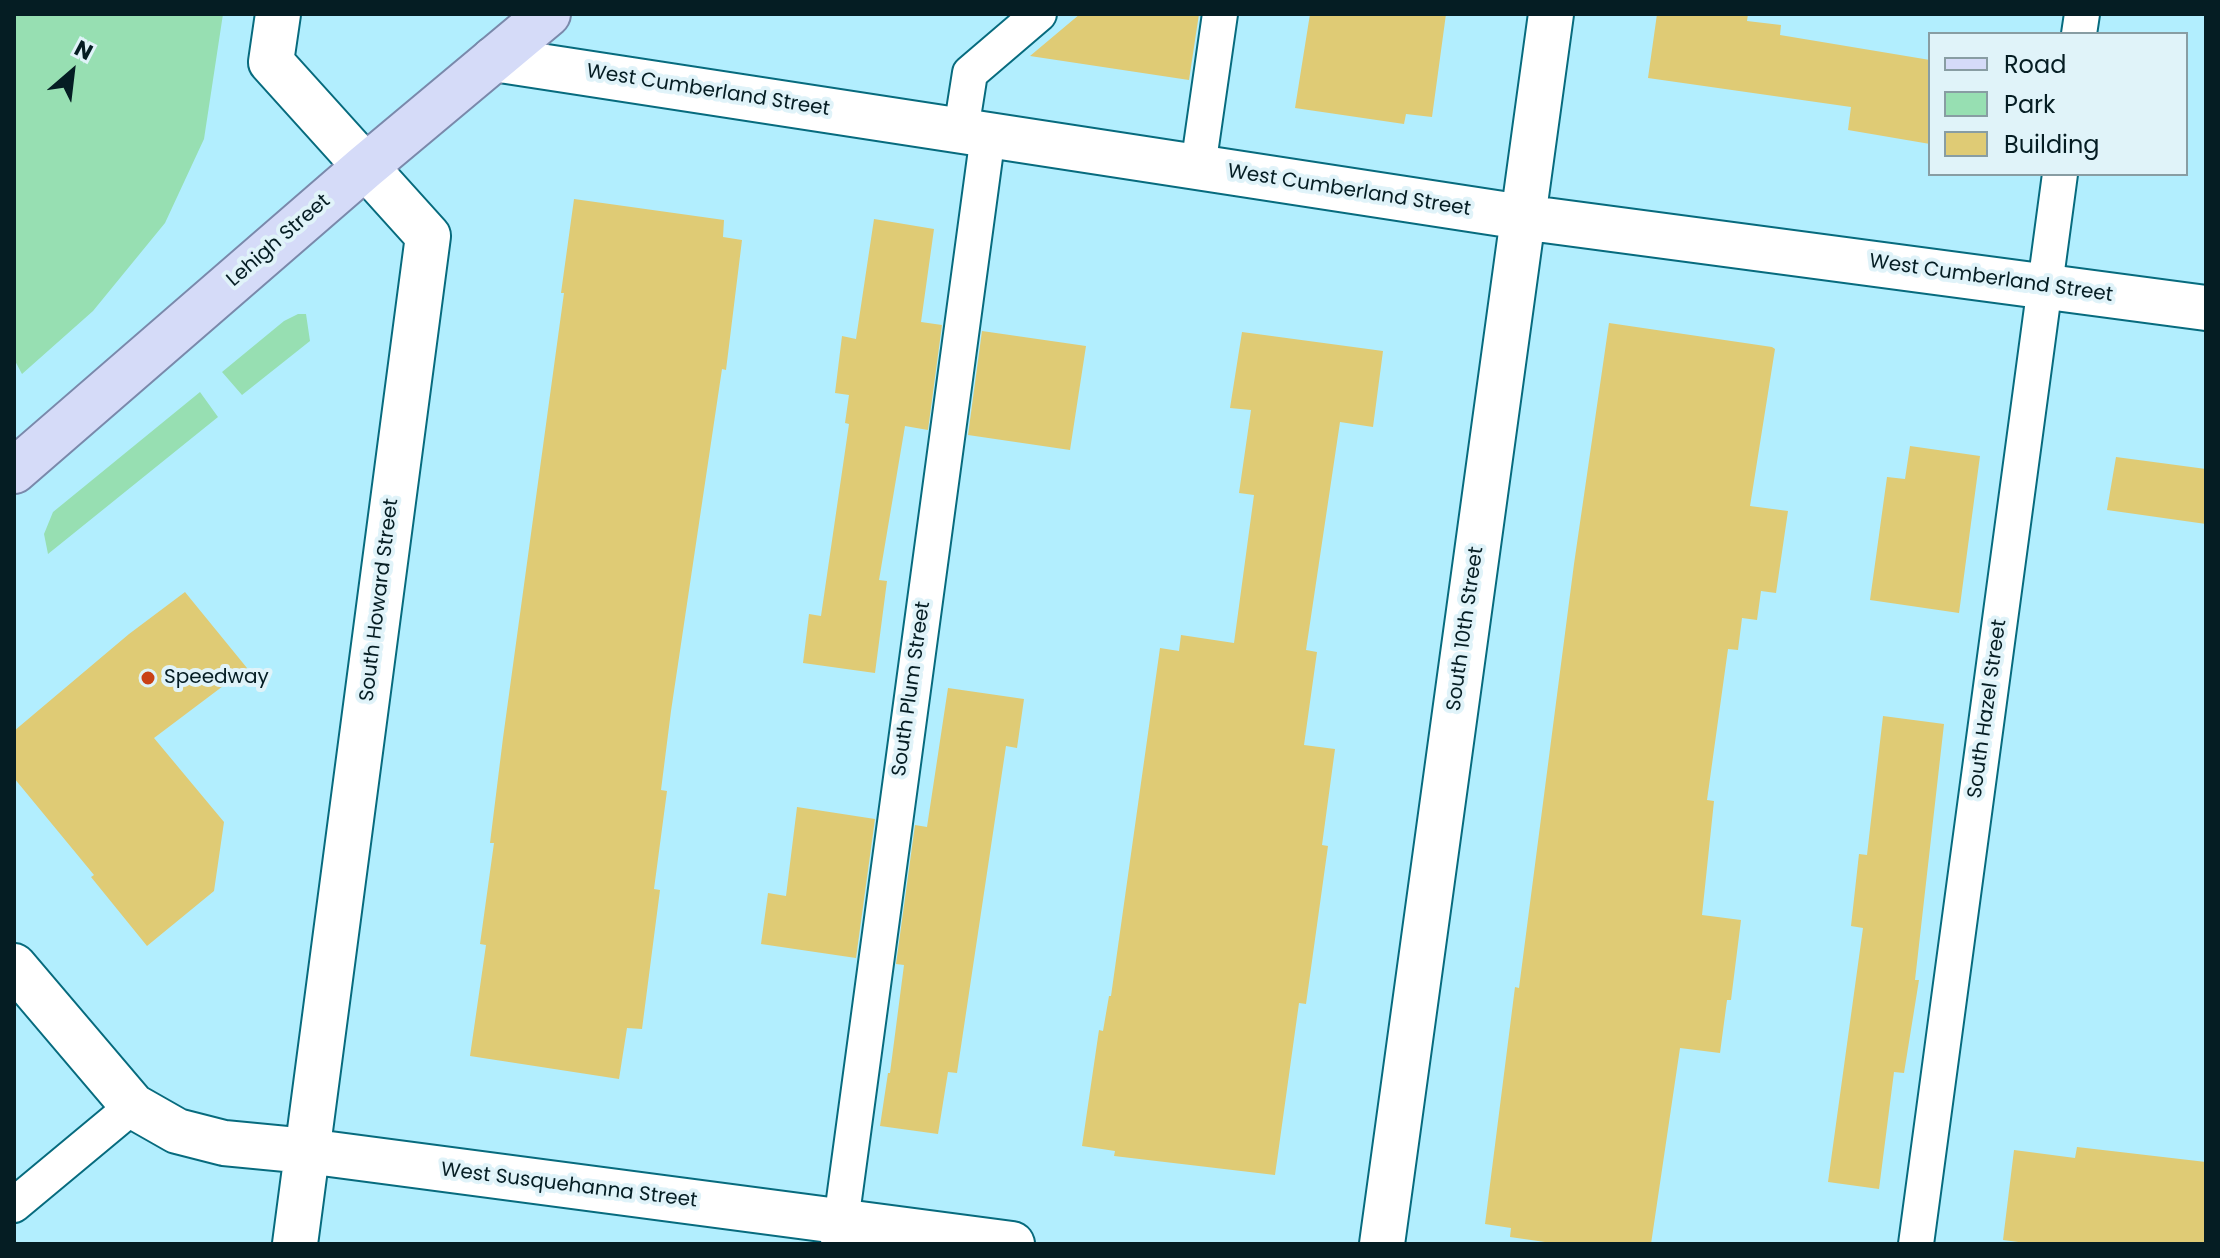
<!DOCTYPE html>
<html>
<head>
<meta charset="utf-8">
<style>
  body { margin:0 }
  #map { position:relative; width:2220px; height:1258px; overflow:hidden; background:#b2eefe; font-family:Poppins,sans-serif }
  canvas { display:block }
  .frame { position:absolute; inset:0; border:16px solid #051d23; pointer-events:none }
  .legend { position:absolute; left:1928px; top:32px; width:260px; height:144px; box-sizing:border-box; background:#e0f3f9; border:2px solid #889da3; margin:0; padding:10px 14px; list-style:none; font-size:24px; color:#051d23 }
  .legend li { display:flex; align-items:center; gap:16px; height:40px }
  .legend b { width:40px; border:2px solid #889da3 }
  .north { position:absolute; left:32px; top:32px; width:80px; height:80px; -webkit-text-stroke:6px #e0f3f9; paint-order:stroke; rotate:28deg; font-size:22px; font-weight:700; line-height:32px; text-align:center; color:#051d23 }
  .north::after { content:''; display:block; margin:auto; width:28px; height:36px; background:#051d23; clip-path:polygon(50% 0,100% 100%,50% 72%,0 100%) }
</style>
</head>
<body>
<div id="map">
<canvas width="2220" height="1258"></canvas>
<div class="frame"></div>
<ul class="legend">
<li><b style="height:10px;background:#d5dbf8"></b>Road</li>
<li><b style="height:22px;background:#97dfb2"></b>Park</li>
<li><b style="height:22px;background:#dfcb75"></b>Building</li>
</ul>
<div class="north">N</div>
</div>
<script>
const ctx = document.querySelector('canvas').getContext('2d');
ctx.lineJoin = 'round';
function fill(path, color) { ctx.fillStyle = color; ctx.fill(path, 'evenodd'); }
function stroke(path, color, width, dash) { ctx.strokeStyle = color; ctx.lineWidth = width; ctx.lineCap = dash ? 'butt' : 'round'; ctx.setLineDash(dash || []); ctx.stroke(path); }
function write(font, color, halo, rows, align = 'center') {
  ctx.font = font + ' Poppins,sans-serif'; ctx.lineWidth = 8; ctx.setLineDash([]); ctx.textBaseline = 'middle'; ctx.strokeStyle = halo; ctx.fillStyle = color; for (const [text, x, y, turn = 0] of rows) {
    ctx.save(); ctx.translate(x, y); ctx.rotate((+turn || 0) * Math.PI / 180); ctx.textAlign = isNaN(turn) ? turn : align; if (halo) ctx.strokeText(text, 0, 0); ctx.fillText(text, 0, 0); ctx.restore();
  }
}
fill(new Path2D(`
  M14 14H223L204 139 165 223 93 311 22 374 14 359Z
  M298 314H306L310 341 242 395 222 372 284 321Z
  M200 392 218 417 48 554 44 534 53 512Z`), '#97dfb2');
fill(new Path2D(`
  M1080 14H1199L1189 80 1030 56Z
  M1310 14H1446L1432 117 1406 114 1404 124 1295 108Z
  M1657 14H1748L1747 21 1781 25 1780 35 1930 60V144L1848 130 1851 107 1648 78Z
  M574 199 724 220 723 237 742 240 726 370 722 369 671 711 661 790 667 791 654 889 660 890 642 1029 627 1028 619 1079 470 1056 486 945 480 944 494 843H490L503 738 564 293H561Z
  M874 219 934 229 921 322 942 325 928 430 905 426 879 580 887 581 875 673 803 663 809 614 821 616 849 424 845 423 849 395 835 393 842 336 856 339Z
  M1609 323 1772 347 1775 349 1750 506 1788 511 1776 593 1761 591 1757 620 1742 618 1738 650 1728 649 1707 800 1714 801 1702 915 1741 920 1731 1000H1727L1720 1053 1680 1048 1651 1244H1559L1510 1237 1511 1228 1485 1224 1515 987 1519 988 1574 564Z
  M982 331 1086 346 1070 450 968 435Z
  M1242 332 1383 351 1373 427 1340 422 1306 650 1317 652 1304 745 1335 749 1322 845 1328 846 1306 1004 1299 1003 1275 1175 1114 1156 1115 1151 1082 1146 1099 1030 1103 1031 1109 996H1111L1160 648 1179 651 1181 635 1234 643 1254 495 1239 493 1251 410 1230 408Z
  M1910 446 1980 456 1959 613 1870 600 1887 477 1905 479Z
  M2116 457 2206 469V524L2107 510Z
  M185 592 247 668 154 738 224 822 214 891 147 946 91 877 94 875 14 778V731L129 634Z
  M948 688 1024 699 1017 748 1006 746 957 1073 948 1072 938 1134 880 1126 888 1073H890L904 965 896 964 915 825 927 827Z
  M1883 716 1944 724 1915 980H1919L1904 1073 1894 1072 1879 1189 1828 1182 1863 928 1851 926 1859 854 1867 855Z
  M797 807 875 819 856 958 761 944 768 893 786 896Z
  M2077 1147 2206 1162V1244H2034L2003 1240 2014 1150 2075 1158Z`), '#dfcb75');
const lane = new Path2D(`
  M2079 34 2082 14
  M961 130 970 73 1039 14
  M1198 167 1220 14
  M14 1205 133 1106
  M838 1244 988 135
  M1916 1244 2060 174`);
const street = new Path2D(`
  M278 14 271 62 428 236 295 1244
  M494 59 1522 217 2206 308
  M14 966 133 1106 177 1131 224 1143 307 1151 1012 1244
  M1382 1244 1551 14`);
const primary = new Path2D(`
  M14 471 365 167 548 14`);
stroke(lane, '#076b7e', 38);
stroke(street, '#076b7e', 48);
stroke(primary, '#7a89ab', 48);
stroke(lane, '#fff', 34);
stroke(street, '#fff', 44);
stroke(primary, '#d5dbf8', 44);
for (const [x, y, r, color] of [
  [148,678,8,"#c94116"]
]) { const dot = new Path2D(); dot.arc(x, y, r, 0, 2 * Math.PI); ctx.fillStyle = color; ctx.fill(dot); stroke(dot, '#e0f3f9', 3); }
write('20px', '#051d23', '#e0f3f9', [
  ["West Cumberland Street",708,91,9],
  ["West Cumberland Street",1349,191,9],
  ["Lehigh Street",279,241,-41],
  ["West Cumberland Street",1991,279,8],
  ["South Howard Street",380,600,-83],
  ["South 10th Street",1466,629,-82],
  ["South Plum Street",912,689,-82],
  ["South Hazel Street",1988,709,-82],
  ["West Susquehanna Street",569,1186,7]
]);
write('20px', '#051d23', '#e0f3f9', [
  ["Speedway",164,678]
], 'left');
</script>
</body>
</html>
